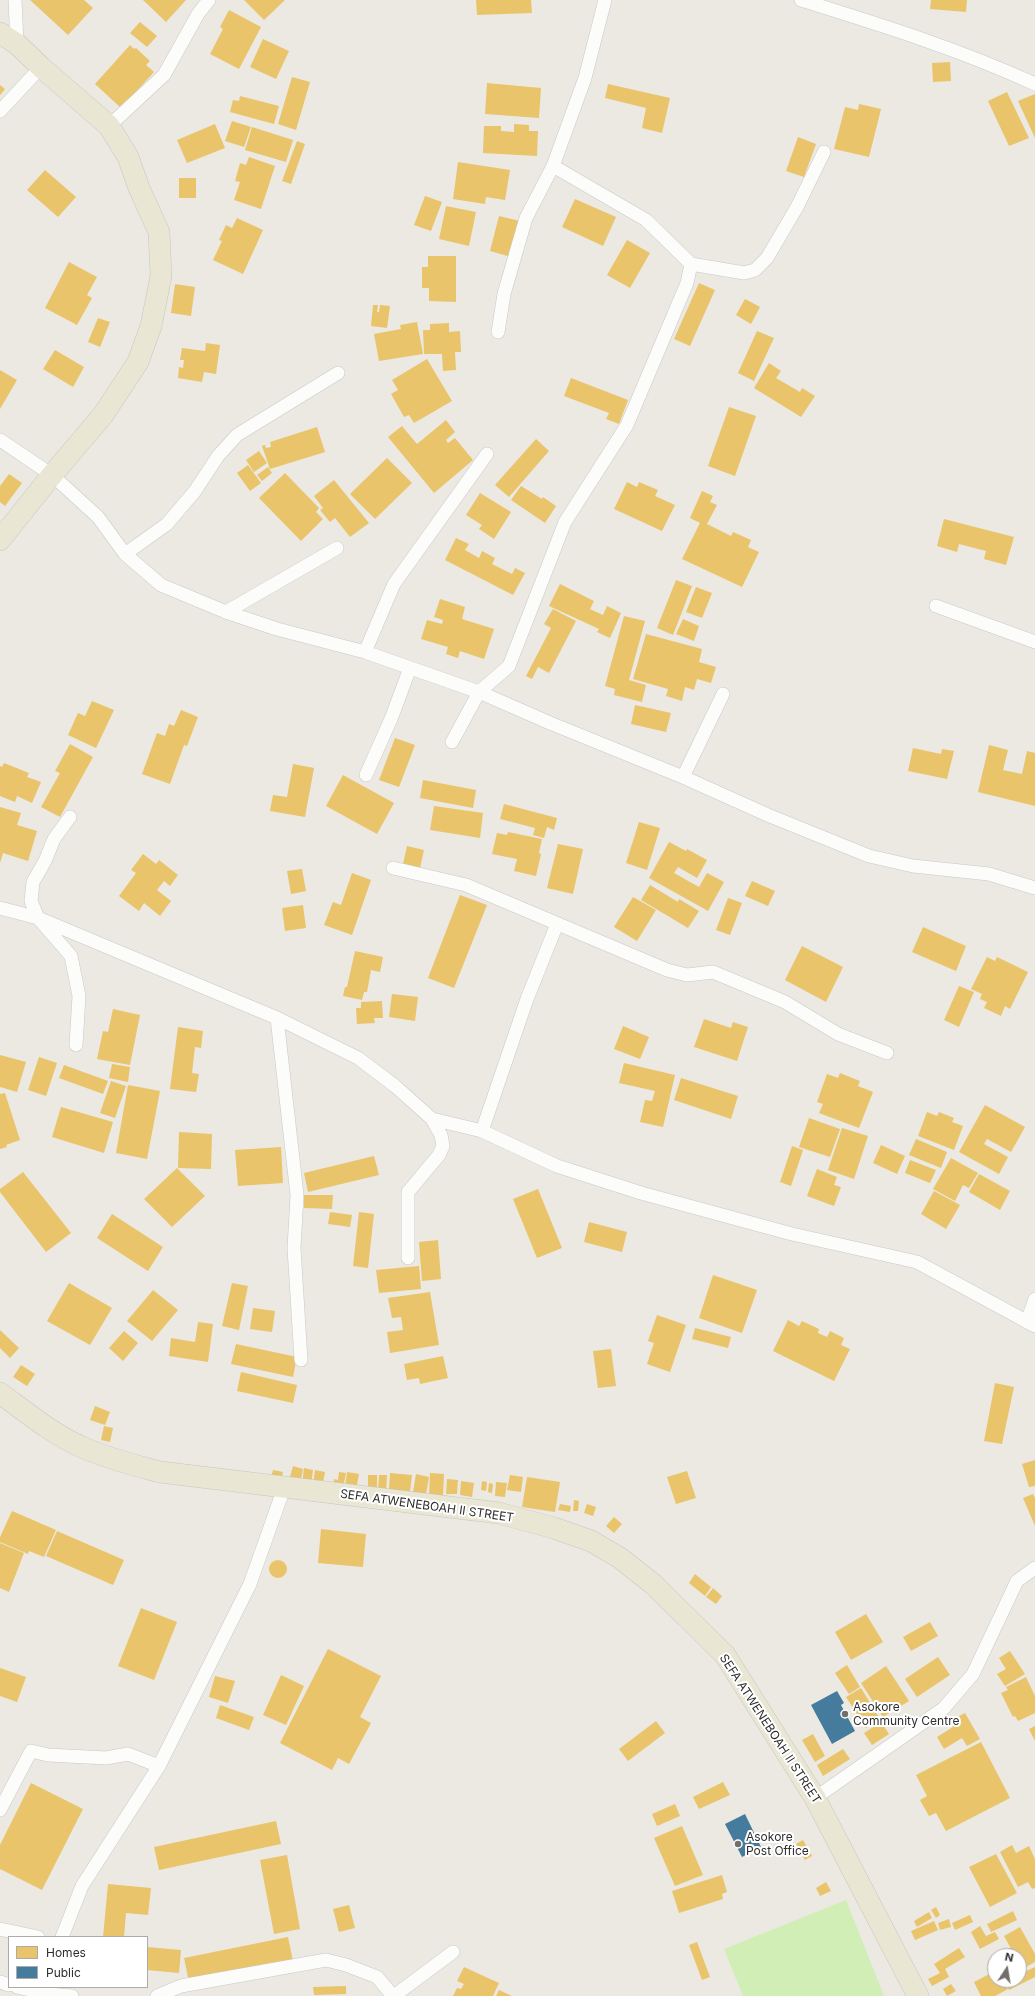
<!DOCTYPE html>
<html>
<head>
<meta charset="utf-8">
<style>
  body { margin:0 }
  #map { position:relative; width:1035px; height:1996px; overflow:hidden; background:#ebe9e2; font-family:Inter,sans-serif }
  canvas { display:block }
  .legend { position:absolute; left:8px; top:1936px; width:140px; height:52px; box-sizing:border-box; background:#fff; border:1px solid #ababab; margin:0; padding:5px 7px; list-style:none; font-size:12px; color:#2d2d2d }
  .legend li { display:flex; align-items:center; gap:8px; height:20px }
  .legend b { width:20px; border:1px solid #ababab }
  .north { position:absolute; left:987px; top:1948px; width:40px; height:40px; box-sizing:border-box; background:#fff; border:1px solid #ababab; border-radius:50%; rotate:12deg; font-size:11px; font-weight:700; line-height:16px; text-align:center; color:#2d2d2d }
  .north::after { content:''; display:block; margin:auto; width:14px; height:18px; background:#706f6c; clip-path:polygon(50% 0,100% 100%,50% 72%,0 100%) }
</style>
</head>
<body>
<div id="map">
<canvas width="1035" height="1996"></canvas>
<ul class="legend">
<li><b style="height:11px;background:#e9c46a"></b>Homes</li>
<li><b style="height:11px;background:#457b9d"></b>Public</li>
</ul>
<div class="north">N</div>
</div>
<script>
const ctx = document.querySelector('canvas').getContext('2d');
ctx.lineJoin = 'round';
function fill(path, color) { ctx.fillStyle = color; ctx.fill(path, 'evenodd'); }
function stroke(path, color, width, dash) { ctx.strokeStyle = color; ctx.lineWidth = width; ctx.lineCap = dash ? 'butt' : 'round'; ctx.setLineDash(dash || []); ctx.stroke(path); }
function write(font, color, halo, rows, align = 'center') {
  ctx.font = font + ' Inter,sans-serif'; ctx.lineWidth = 4; ctx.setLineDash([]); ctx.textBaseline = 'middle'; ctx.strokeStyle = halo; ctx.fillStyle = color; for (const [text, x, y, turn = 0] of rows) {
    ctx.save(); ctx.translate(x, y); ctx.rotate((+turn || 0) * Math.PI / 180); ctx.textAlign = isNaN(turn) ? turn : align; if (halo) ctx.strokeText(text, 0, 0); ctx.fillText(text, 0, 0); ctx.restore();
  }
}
fill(new Path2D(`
  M846 1900 884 1996H743L724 1949Z`), '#d0eeb5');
fill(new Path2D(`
  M30 0H84L93 8 68 35Z
  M143 0H186L166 22Z
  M244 0H285L264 20Z
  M476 0H531L532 13 477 15Z
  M931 0H967L966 12 930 9Z
  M229 10 261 27 239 69 210 54 223 29 220 27Z
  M140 22 157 36 147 47 130 33Z
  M263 39 289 51 276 79 250 67Z
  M130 45 134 49 136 48 150 61 146 65 154 72 121 108 95 84Z
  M950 62 951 81 933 82 932 63Z
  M292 77 310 82 296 130 278 124Z
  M487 83 541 88 539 118 485 114Z
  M608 84 670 98 662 133 642 128 646 108 605 98Z
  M0 85 5 89 0 95Z
  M1007 92 1029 138 1009 146 988 101Z
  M1035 94V138L1018 101Z
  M240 96 279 106 274 124 230 112 233 100 239 101Z
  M859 104 881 109 869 157 834 149 845 107 858 110Z
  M232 121 251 127 244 147 225 141Z
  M215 124 225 148 187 163 177 140Z
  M514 124 529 125V131H538L537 156 483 153 484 126H501V131L514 132Z
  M252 127 293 140 286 162 245 150Z
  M798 137 816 144 804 177 786 171Z
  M297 141 305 144 291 184 282 181Z
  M249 157 275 166 261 209 234 200 240 182 235 181 240 163 246 165Z
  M458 162 510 170 505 200 486 197 485 204 453 199Z
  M45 170 76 197 58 217 27 190Z
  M179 178H196V198H179Z
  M425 196 442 202 431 231 414 225Z
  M575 199 616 217 603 246 562 227Z
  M446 206 476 212 469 246 439 239Z
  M499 216 520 221 511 257 490 251Z
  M237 218 263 230 243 274 213 260 222 241 219 240 226 225 232 228Z
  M627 240 650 253 630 288 607 275Z
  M428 256H456V302L429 301V288H422V267H428Z
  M69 262 97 277 87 295 92 298 77 325 45 308Z
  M699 283 715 290 690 346 674 339Z
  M175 284 195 287 191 316 171 313Z
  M745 299 760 307 751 324 736 315Z
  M373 305H378L377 312H379L380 305 390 306 387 328 371 326Z
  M98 318 110 322 100 347 88 342Z
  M417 322 423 354 379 361 374 334 401 329 400 325Z
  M449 323V332L460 331 461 352H455L456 370 443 371 442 354H424L423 330H430V324Z
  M757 331 774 338 754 381 738 373Z
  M206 343 220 345 216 374 204 372 202 382 178 378 179 367 183 368 184 360H180L182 348 205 351Z
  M55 350 84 367 73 387 43 369Z
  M427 359 452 401 414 423 409 415 404 417 391 394 398 390 392 380Z
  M769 363 781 371 776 378 800 392 802 388 815 396 801 417 754 388Z
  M0 370 17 380 0 409Z
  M571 378 628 400 619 424 606 419 609 413 564 396Z
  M729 407 756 416 735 476 708 466Z
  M446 420 455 432 446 440 448 443 455 438 473 460 434 493 388 437 402 426 417 444Z
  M317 427 325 452 270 469 262 446 265 445 266 448 271 447 270 442Z
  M536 439 549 451 509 497 495 485Z
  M259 451 267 463 254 472 246 460Z
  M387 458 412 483 375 519 350 494Z
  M248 465 261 483 250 491 237 473Z
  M268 467 272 473 262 481 257 475Z
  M285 473 319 508 316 512 323 519 301 541 259 498Z
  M9 474 22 483 5 506 0 502V486Z
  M334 480 369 523 350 537 335 518 330 522 320 510 323 508 314 496Z
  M627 482 637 487 639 482 658 490 655 496 675 505 662 531 614 509Z
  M521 486 542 499 543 497 556 506 545 523 511 500Z
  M702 491 713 496 710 502 717 505 707 524 731 536 733 532 751 540 748 547 759 552 742 587 682 559 700 523 690 518Z
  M480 493 511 512 494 539 479 529 482 525 466 515Z
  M944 519 1014 537 1006 565 984 559 986 551 959 544 957 552 937 546Z
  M456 538 469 544 465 550 479 558 482 551 495 558 492 564 512 574 515 568 525 573 513 595 445 560Z
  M676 580 692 586 673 635 657 628Z
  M560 584 594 601 590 609 603 615 607 606 621 613 610 638 597 632 599 629 549 606Z
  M696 587 712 593 702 618 686 612Z
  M440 599 465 607 462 619 494 629 484 659 460 651 458 658 446 654 448 647 421 639 427 620 442 624 443 620 434 617Z
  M553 609 576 621 549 673 538 667 532 679 526 676 551 628 544 624Z
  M624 616 645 621 629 680 646 685 642 702 614 695 615 689 605 686Z
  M683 619 699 626 694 641 676 634Z
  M646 634 702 649 699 662 716 667 711 683 697 679 694 690 685 687 682 701 666 696 668 689 633 679Z
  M92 701 114 710 96 748 68 735 78 713 85 716Z
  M635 705 671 713 666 732 631 724Z
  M181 710 198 717 187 746 184 745 170 784 142 774 157 733 165 736 169 724 174 726Z
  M395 738 415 745 399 787 379 780Z
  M70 744 93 757 60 817 41 807 60 773 55 771Z
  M989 745 1008 750 1003 770 1022 774 1027 751 1035 753V806L978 792Z
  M913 748 941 754 942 749 954 751 947 779 908 771Z
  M4 763 29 773 27 777 41 782 32 803 17 796 15 802 0 796V766L2 767Z
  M293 764 314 768 305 817 270 811 273 795 287 797Z
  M343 775 394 803 377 834 326 806Z
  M423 780 476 790 473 808 420 798Z
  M504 804 557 818 554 830 547 827 544 838 533 835 535 828 500 819Z
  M434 806 483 813 480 838 430 830Z
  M0 807 21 813 17 825 37 831 28 861 3 853 0 863Z
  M639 822 660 828 647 870 626 863Z
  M508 832 542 839 539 853 541 854 536 876 514 871 517 859 492 854 497 833 507 835Z
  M669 842 686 851 687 849 707 860 697 878 678 867 674 873 699 887 707 873 724 882 708 911 649 878Z
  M558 844 583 849 573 894 547 888Z
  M407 846 424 850 420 868 403 864Z
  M143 854 156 864 159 860 178 875 170 886 164 881 157 890 171 901 160 916 144 903 139 911 119 896 136 873 131 870Z
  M302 869 306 891 291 894 287 871Z
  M352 873 371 880 352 935 324 925 333 902 341 905Z
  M752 881 775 891 768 906 745 896Z
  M650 885 678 902 679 899 699 911 688 928 641 900Z
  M460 895 487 905 454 988 428 978Z
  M633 897 656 910 637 941 614 927Z
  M728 898 742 903 730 935 716 930Z
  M303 905 306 928 285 931 282 908Z
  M923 927 966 946 956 971 912 952Z
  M802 946 843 967 826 1002 785 980Z
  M355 951 383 957 380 972 371 970 367 992H364L362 1000 343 996 345 987H347Z
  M987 957 995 961 997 957 1028 972 1010 1009 1005 1006 1001 1016 984 1008 987 1002 980 999 982 994 971 989Z
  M959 986 974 992 959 1027 944 1020Z
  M392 994 418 997 415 1021 389 1017Z
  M382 1001 383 1018H374L375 1023 357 1024 356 1008H361V1002Z
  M113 1009 140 1015 130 1065 97 1059 103 1031 108 1032Z
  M704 1019 731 1028 733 1022 748 1027 737 1061 694 1047Z
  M623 1026 649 1037 640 1059 614 1049Z
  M178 1027 203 1031 201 1048 195 1047 192 1073 199 1074 196 1092 170 1089Z
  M0 1055 26 1062 17 1092 0 1087Z
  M39 1057 57 1063 46 1096 28 1090Z
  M624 1063 675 1075 663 1127 640 1122 645 1100 652 1101 655 1091 619 1083Z
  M112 1064 130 1067 128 1082 109 1078Z
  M64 1065 108 1081 103 1094 59 1078Z
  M840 1073 860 1081 858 1086 873 1092 859 1128 819 1113 823 1104 817 1102 827 1074 838 1078Z
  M681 1078 738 1096 731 1119 674 1100Z
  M111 1081 126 1086 115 1118 100 1113Z
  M128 1085 160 1091 147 1159 116 1153Z
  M5 1093 20 1140 6 1145 7 1147 0 1149V1094Z
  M985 1105 1025 1127 1011 1152 987 1139 984 1144 1008 1157 999 1174 959 1152Z
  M61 1107 113 1122 104 1153 52 1137Z
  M927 1112 937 1116 939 1112 954 1118 952 1122 963 1126 954 1150 918 1136Z
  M809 1118 840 1129 830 1157 799 1147Z
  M842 1128 868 1136 854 1179 828 1170Z
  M179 1132 212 1134 211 1169 178 1168Z
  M916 1139 947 1152 941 1168 909 1155Z
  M881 1145 905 1156 897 1174 873 1163Z
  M792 1146 803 1150 791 1186 780 1182Z
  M281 1147 283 1183 238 1186 235 1150Z
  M374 1156 379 1175 308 1192 304 1173Z
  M951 1158 978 1173 969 1188 963 1185 955 1201 933 1189Z
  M910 1160 936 1170 930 1183 905 1173Z
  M177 1168 205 1196 172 1227 144 1199Z
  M817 1169 837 1177 834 1185 841 1187 834 1206 807 1196Z
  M23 1172 71 1233 46 1252 0 1192V1189Z
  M979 1174 1010 1191 1000 1210 969 1192Z
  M538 1189 562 1248 537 1258 513 1199Z
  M934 1191 960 1205 946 1229 921 1214Z
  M304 1195H333L332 1209 304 1208Z
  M330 1212 352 1215 350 1227 328 1224Z
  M359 1212 374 1214 368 1268 353 1266Z
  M112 1214 163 1247 148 1271 97 1238Z
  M589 1222 627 1232 622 1252 584 1242Z
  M438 1240 441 1279 422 1281 419 1242Z
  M419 1266 421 1289 379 1293 376 1270Z
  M713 1275 757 1290 742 1333 699 1318Z
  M69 1283 112 1308 90 1345 47 1321Z
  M232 1283 248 1286 239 1330 222 1326Z
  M153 1290 178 1310 152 1341 127 1321Z
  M430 1292 439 1345 390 1353 387 1332 403 1330 401 1317 392 1318 388 1298Z
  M253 1308 275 1311 272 1332 250 1329Z
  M657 1315 686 1325 670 1372 647 1364 654 1343 648 1341Z
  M788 1320 799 1326 802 1321 819 1329 818 1333 827 1337 830 1331 844 1338 841 1345 850 1349 834 1381 773 1351Z
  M198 1322 213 1324 208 1362 169 1356 171 1338 195 1342Z
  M695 1328 731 1337 728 1348 692 1339Z
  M0 1330 19 1348 10 1358 0 1348Z
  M124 1331 138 1343 123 1361 109 1348Z
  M236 1344 297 1357 293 1377 231 1364Z
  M611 1349 616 1386 598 1388 593 1351Z
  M443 1356 448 1378 420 1384 419 1378 407 1380 404 1364Z
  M21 1365 35 1374 27 1386 13 1377Z
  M241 1372 297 1385 293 1403 237 1391Z
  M995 1383 1014 1387 1002 1444 984 1441Z
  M95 1406 110 1412 105 1425 90 1420Z
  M104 1426 113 1428 110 1442 101 1440Z
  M1035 1460V1486L1029 1487 1022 1464Z
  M293 1466 303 1469 301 1479 290 1477Z
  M304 1468 313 1470 311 1485 302 1484Z
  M273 1470 283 1472 281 1480 271 1478Z
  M315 1470 325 1472 322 1487 313 1485Z
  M687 1471 696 1498 676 1504 667 1477Z
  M339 1472 346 1473 343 1488 333 1487 334 1479 338 1480Z
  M347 1472 359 1474 356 1490 345 1488Z
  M390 1473 412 1475 410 1492 389 1490Z
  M430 1473 444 1474 443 1497 429 1496Z
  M416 1474 429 1477 425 1500 412 1498Z
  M368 1475H377V1491H368Z
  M379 1475H387L386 1493 378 1492Z
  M510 1475 523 1477 521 1492 507 1490Z
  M527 1477 560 1482 555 1512 522 1507Z
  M447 1479 458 1480 457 1494H446Z
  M461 1481 474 1483 472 1497 460 1495Z
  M482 1481 487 1482 486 1491 481 1490Z
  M496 1482 507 1483 505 1497 495 1496Z
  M489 1483 493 1484 492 1493 488 1492Z
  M1033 1494 1035 1498V1526L1023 1498Z
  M574 1500 579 1501 578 1511H573Z
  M560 1504 571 1506 570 1512 558 1510Z
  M587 1504 596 1507 593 1516 584 1513Z
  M12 1511 56 1530 44 1557 29 1551 28 1554 0 1542V1537Z
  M614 1517 622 1524 614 1533 606 1526Z
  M321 1529 366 1534 363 1567 318 1563Z
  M57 1531 124 1560 113 1585 46 1556Z
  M0 1543 24 1553 9 1592 0 1588Z
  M269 1569a9 9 0 1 1 18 0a9 9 0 1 1-18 0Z
  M695 1574 711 1587 705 1596 689 1583Z
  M713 1588 722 1596 716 1604 706 1597Z
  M141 1608 177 1622 154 1680 118 1666Z
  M866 1614 883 1642 851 1660 835 1632Z
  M930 1622 938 1636 911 1651 903 1637Z
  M328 1649 381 1676 360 1717 371 1723 349 1764 338 1758 332 1770 280 1743Z
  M1010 1651 1025 1674 1005 1686 997 1674 1006 1669 999 1658Z
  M938 1657 950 1675 917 1697 905 1679Z
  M847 1665 860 1687 849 1694 835 1673Z
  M886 1666 909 1701 883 1717 861 1683Z
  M0 1668 26 1677 17 1702 0 1696Z
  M281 1675 304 1686 286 1725 263 1715Z
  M215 1676 235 1681 228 1703 209 1697Z
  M1026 1677 1035 1696V1713L1018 1721 1015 1716 1013 1717 1001 1693 1008 1690 1006 1687Z
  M861 1688 880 1719 866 1728 846 1697Z
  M220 1705 254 1717 249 1730 216 1718Z
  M965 1713 980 1739 967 1746 962 1738 944 1749 937 1737 953 1727 950 1721Z
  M656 1721 665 1733 628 1761 619 1749Z
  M881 1722 889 1734 872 1745 864 1733Z
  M1035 1726V1741L1029 1729Z
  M813 1734 825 1756 815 1762 802 1740Z
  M981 1742 1010 1798 946 1831 936 1813 929 1816 920 1800 927 1796 916 1775Z
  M843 1749 850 1759 823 1776 817 1765Z
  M723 1782 730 1795 699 1809 693 1797Z
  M31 1783 83 1809 42 1890 0 1869V1845Z
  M675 1804 680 1816 657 1826 652 1814Z
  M276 1821 281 1844 159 1870 154 1847Z
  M682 1826 703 1875 675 1886 654 1838Z
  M803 1840 812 1856 805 1860 796 1844Z
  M1012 1845 1016 1853 1029 1846 1035 1859V1888L1032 1889 1028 1882 1018 1887 1000 1852Z
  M996 1854 1017 1893 990 1907 969 1867Z
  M287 1855 300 1929 274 1934 260 1860Z
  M722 1875 727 1892 722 1894 723 1899 679 1913 672 1891Z
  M826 1882 831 1891 820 1896 816 1888Z
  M108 1884 151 1888 148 1915 126 1913 124 1937H103Z
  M349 1905 355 1928 339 1932 333 1909Z
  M936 1907 940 1915 936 1918 931 1910Z
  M1013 1911 1017 1920 991 1932 987 1924Z
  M929 1912 932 1918 917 1927 914 1921Z
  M970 1915 973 1922 955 1930 952 1923Z
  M949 1919 951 1927 940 1930 938 1923Z
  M934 1921 938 1930 915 1940 911 1931Z
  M980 1926 986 1936 995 1932 999 1939 980 1949 971 1932Z
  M1020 1927 1035 1954V1962L1022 1969 1019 1963V1956H1015L1004 1936Z
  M288 1937 293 1961 189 1982 184 1958Z
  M697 1942 710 1977 702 1980 689 1945Z
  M147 1947 181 1950 179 1973 147 1970Z
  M959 1948 965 1957 945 1969 949 1977 932 1986 928 1979 940 1973 934 1964Z
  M464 1967 499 1983 493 1996H453L457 1988 461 1989 464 1984 457 1981Z
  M1019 1967 1022 1973 1035 1967V1977L1009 1990 1004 1980H1019Z
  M995 1971V1980H1003L1008 1989 995 1996H981L974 1982Z
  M951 1984 956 1991 947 1996 943 1989Z
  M346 1986V1994L314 1995 313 1987Z
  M499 1990 512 1996H496Z`), '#e9c46a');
fill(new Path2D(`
  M837 1691 844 1703 841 1705 855 1731 832 1744 811 1705Z
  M745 1814 761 1847 742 1857 725 1824Z`), '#457b9d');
const street = new Path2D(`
  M15 0 17 44
  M801 0C881 25 959 49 1035 84
  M0 111 41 67
  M109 126 164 75 198 14 209 0
  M691 264 744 273 755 270 767 258 797 207 824 152
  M498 332 504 294 526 218 553 166 585 78 605 0
  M0 440 52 475 98 517 125 554 161 585 226 612 277 629 365 652 479 692 550 723 683 777 770 816 869 856 913 866 989 874 1035 888
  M125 554 167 524 195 491 218 456 237 435 338 373
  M936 606 1035 642
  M226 612 337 548
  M365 652 394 584 487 454
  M452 742 479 692 509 666 565 522 627 425 687 283 691 264 646 220 553 166
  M366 775 391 719 410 668
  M683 777 723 694
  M70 817 54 839 45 861 33 882 31 901 38 918 71 956 79 996 76 1045
  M393 868 466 885 667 970 687 975 713 972 785 1002 838 1034 887 1053
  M0 908 38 918 277 1018 358 1058 395 1086 432 1119 482 1131 557 1166 641 1193 792 1234 917 1262 1035 1326
  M277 1018 297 1195 294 1248 301 1360
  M482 1131 527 999 557 924
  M408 1258V1192L439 1155 443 1146 441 1135 432 1119
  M1027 1322 1035 1299
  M815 1798 944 1708 973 1674 1017 1581 1035 1568
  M0 1810 31 1751 48 1755 106 1758 128 1754 159 1766
  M0 1929 38 1937
  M62 1937 82 1886 159 1766 250 1584 284 1488
  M0 1982 9 1985
  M17 1987 48 1994 72 1996
  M157 1996 181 1986 326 1960 346 1965 377 1977 393 1996
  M394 1996 453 1952`);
const primary = new Path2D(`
  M0 33 17 44 41 67 109 126 128 157 139 188 159 232 161 276 151 326 138 362 103 415 52 475 0 540
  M0 1393C27 1413 54 1435 84 1448 109 1459 134 1465 160 1472L499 1513 554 1528 591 1541 620 1558 653 1584 725 1655 815 1798 918 1996`);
stroke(street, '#c8c8c8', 14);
stroke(primary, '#c6c5c3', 22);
stroke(street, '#fcfcfb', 13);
stroke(primary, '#e9e7d4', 21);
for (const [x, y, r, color] of [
  [845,1714,4,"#706f6c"],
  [738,1844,4,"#706f6c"]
]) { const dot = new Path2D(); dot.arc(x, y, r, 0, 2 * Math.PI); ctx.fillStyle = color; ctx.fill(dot); stroke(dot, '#fff', 1.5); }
write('12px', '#2d2d2d', '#fff', [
  ["SEFA ATWENEBOAH II STREET",427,1506,8],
  ["SEFA ATWENEBOAH II STREET",770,1729,57]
]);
write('12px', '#2d2d2d', '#fff', [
  ["Asokore",853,1707],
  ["Community Centre",853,1721],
  ["Asokore",746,1837],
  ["Post Office",746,1851]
], 'left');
</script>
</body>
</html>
